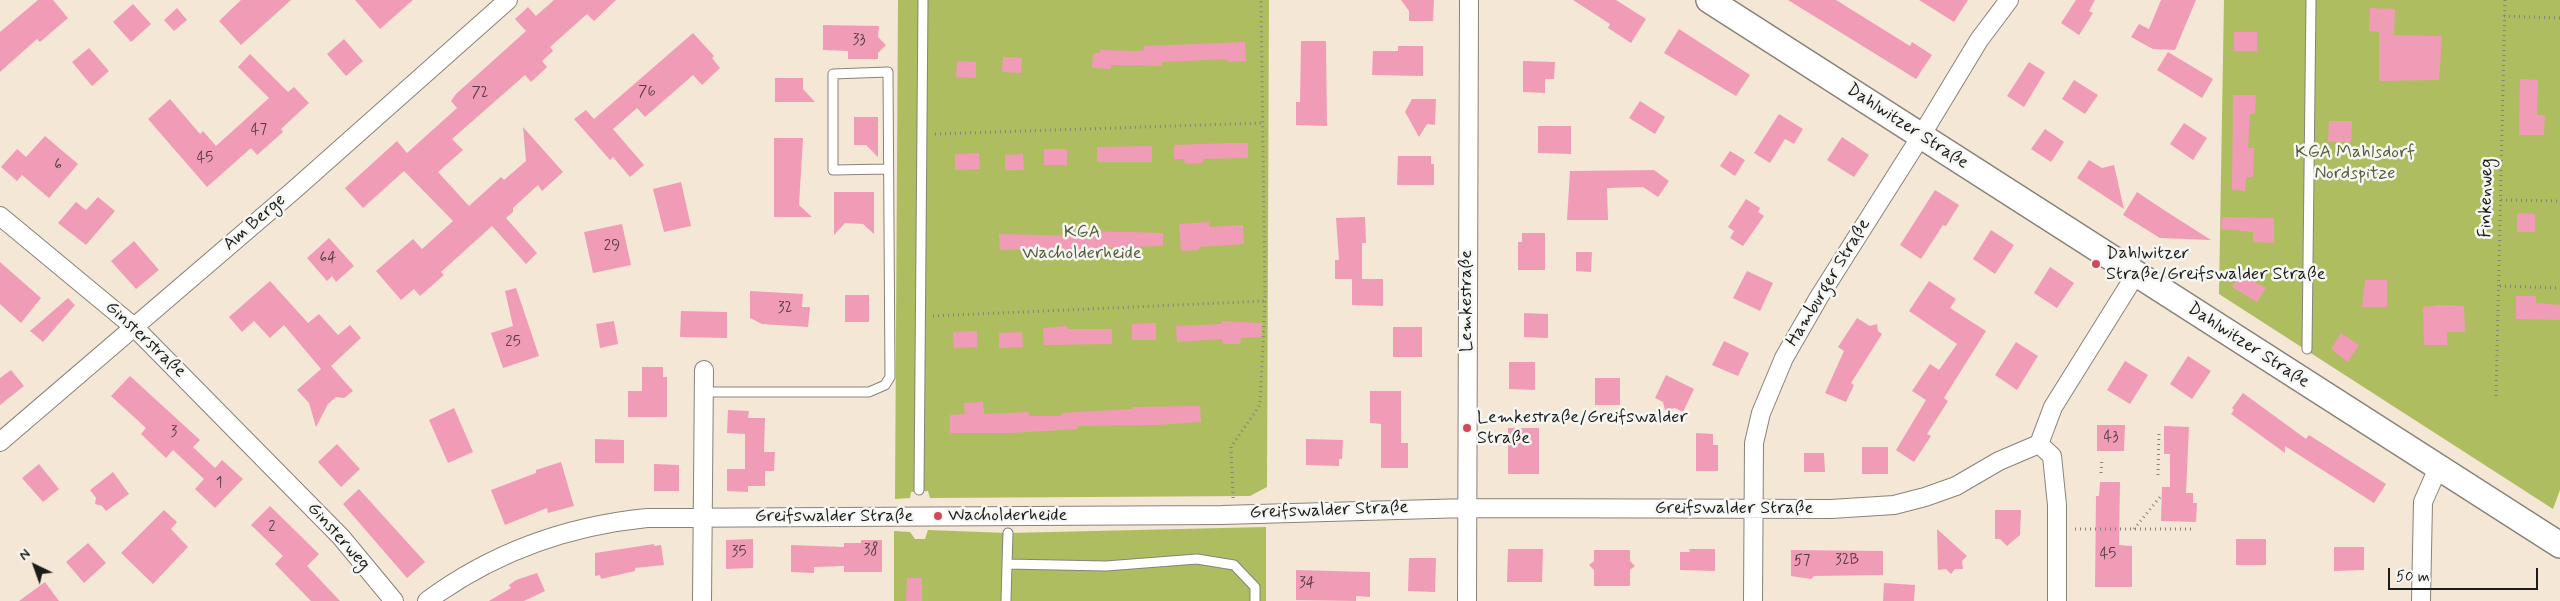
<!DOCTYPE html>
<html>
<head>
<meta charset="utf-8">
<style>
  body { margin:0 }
  #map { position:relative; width:2560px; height:601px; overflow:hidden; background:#f4e7d6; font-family:Mynerve,sans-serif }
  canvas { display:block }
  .north { position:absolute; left:10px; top:541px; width:50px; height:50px; -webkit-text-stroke:4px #f6f6f2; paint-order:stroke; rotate:318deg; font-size:14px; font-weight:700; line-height:20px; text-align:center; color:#1c1c1c }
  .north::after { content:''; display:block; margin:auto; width:18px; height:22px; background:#1c1c1c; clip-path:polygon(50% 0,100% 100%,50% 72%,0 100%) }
  .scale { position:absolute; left:2388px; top:568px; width:150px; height:22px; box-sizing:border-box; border:2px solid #1c1c1c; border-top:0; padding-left:6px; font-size:15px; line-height:18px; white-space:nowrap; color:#1c1c1c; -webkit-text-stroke:4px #f6f6f2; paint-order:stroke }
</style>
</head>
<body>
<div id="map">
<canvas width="2560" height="601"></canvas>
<div class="north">N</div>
<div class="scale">50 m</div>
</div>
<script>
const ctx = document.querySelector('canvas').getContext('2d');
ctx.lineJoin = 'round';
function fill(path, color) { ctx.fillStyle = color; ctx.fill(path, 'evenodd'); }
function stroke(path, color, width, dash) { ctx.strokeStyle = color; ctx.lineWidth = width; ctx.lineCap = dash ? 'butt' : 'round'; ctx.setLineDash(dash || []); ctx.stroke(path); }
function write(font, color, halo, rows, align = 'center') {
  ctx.font = font + ' Mynerve,sans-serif'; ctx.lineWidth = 5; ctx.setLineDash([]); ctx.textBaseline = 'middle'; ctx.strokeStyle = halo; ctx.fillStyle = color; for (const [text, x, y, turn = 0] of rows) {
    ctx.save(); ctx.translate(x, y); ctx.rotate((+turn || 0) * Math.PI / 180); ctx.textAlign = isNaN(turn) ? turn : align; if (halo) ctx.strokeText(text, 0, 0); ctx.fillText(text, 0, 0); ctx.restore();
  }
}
fill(new Path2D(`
  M898 0H1269L1267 487 1250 496 930 498 928 491 911 492 910 498 895 499Z
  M2224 0H2560V490L2553 509 2219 294Z
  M1266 527V601H894V531L910 532 915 539H925L928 530 1008 533Z`), '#aebd5f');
fill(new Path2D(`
  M38 0H53L68 18 40 42 37 39 0 72V32Z
  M241 0H291L241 45 219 21Z
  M355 0H413L380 29Z
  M554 0H616L594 21 587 14 550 47 553 51 542 61 547 67 531 82 525 75 452 139 463 150 438 172 469 206 501 177 504 180 526 161 523 127 563 172 542 191 538 185 513 208V212L506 218 537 253 526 264 492 226 441 272 444 275 420 296 414 289 401 300 376 271 413 239 422 249 453 221 404 171 363 208 345 188 397 141 407 153 457 108 451 101 456 94 526 31 515 19 528 7 536 16Z
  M1401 0H1434L1433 21H1409V11Z
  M1573 0H1616L1646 19 1631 43 1608 28 1610 24Z
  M1788 0H1836L1910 46 1912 42 1932 55 1916 79Z
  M1919 0H1968L1954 22Z
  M2076 0H2095L2089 11 2093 13 2079 35 2061 23Z
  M2161 0H2196L2175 50 2153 49 2131 37 2139 24 2149 29Z
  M133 4 151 24 131 42 113 22Z
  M177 8 187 20 174 31 164 20Z
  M2370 8 2395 9 2394 35 2442 36 2439 80 2379 81V32L2369 31Z
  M823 25 879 26 878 37 886 45 878 53V59H848V51L823 50Z
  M1679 29 1750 75 1736 96 1664 53Z
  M2234 32H2257V51H2234Z
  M693 33 714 56 712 58 720 68 702 85 693 75 645 117 637 108 613 129 644 165 630 177 613 157 610 160 574 119 586 110 594 119Z
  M344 39 363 61 346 76 327 54Z
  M1301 41H1326L1327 126 1296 125V102H1300Z
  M1245 42 1246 61 1228 62 1227 59 1162 62V66L1111 65V69L1092 68 1093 53H1100V50L1136 51 1144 50V46Z
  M1398 46H1423V76L1372 75 1373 51H1398Z
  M89 48 109 71 92 86 72 62Z
  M2168 52 2213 79 2202 98 2157 70Z
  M250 54 288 92 294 87 309 103 281 129 283 132 257 155 251 148 207 187 148 119 170 99 200 134 203 131 216 146 269 98 238 67Z
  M1003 57 1022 58 1021 73 1002 72Z
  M957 61 976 62V78L956 77Z
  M1523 61 1555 62 1554 79H1545V93L1523 92Z
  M2029 62 2045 72 2024 107 2007 96Z
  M775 78H803V89L815 102H775Z
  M2520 79 2538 80 2537 115H2545L2544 135H2519Z
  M2074 80 2098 95 2085 114 2062 99Z
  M2233 95H2256L2255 114H2250L2248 148H2254L2253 177H2246L2245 191 2232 190Z
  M1412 99H1436L1435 125 1427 124 1419 137 1405 112Z
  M1640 101 1665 117 1655 134 1629 118Z
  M1779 114 1803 129 1794 144 1785 139 1770 163 1754 153Z
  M854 117H878V157L866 145H854Z
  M2329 121H2352L2351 142H2328Z
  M2184 123 2207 138 2193 160 2170 144Z
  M1538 126H1571V154L1538 153Z
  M2045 129 2064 142 2051 162 2031 149Z
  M45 136 78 164 49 198 22 175 17 181 1 167 17 149 26 157Z
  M1842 137 1869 155 1854 177 1827 160Z
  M774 138H803L799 205 812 217H774Z
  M1231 143H1248V158L1203 159V163L1185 164 1184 159H1174V145Z
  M1152 146V162H1097V147Z
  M1044 149H1067V165H1044Z
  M1730 151 1745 160 1735 176 1720 166Z
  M979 153 980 169 955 170V154Z
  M1023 154 1024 170H1005V155Z
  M1398 156H1431V164H1434V185H1397Z
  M2089 160 2102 168 2114 165 2124 209 2077 178Z
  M1654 170 1669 181 1658 197 1643 187 1607 188 1608 220H1567L1570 171Z
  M681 182 691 226 664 232 653 189Z
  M1935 190 1959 205 1946 226 1943 225 1921 259 1900 245Z
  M834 192H874V234L863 224 845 223 834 235Z
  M2137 192 2167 212 2211 240 2160 238 2123 215Z
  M98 197 115 211 86 245 58 223 76 202 86 210Z
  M1746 199 1760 208 1758 212 1764 216 1743 246 1730 238 1734 231 1728 227Z
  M2517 213 2535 214V232H2517Z
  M1365 217 1366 243H1362V279H1383V306L1352 305V279H1335V260H1339L1336 218Z
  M2222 217 2274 218V243L2253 242V232L2221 229Z
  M1209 222V227L1243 225 1244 244 1199 247V250L1181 251 1179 224Z
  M622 224 631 265 593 273 584 232Z
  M1991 230 2014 245 1995 274 1973 259Z
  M1085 231 1163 233V246L1097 248V253L1040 252V249L1000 250 999 234 1085 236Z
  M1522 233H1545V270H1518V242H1522Z
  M329 238 354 266 336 282 332 276 327 281 307 258Z
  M134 241 159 270 136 289 111 261Z
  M1576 252H1592L1591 272 1576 271Z
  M0 262 41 298 21 323 0 304Z
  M2050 267 2074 283 2057 308 2034 293Z
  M1747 271 1773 283 1760 311 1733 298Z
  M2240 274 2266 288 2257 302 2232 287Z
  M2365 280H2387V307H2362Z
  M270 281 308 323 319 314 338 335 350 325 361 338 331 366 353 391 344 398 336 397 328 404 316 427 309 403 297 390 321 369 284 325 270 338 254 321 242 332 229 317Z
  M1929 281 1956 299 1950 308 1986 331 1944 398 1948 401 1927 434 1931 436 1914 462 1896 450 1926 400 1912 391 1930 364 1939 370 1957 344 1909 311Z
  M516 288 539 356 503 368 491 333 513 326 505 291Z
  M750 291 803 294 802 307H810L808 327 762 324 750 318Z
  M845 295H869V322H845Z
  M2516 296H2536V303L2560 305V320L2516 319Z
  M68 298 75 305 43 342 30 331Z
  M2440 305 2464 306 2465 332H2447V345H2424L2423 307Z
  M681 311 727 312V338L680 337Z
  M1524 313 1548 314V338L1524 337Z
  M1857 318 1870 326 1877 324 1878 331 1882 334 1851 383 1854 385 1846 402 1825 393 1844 351 1838 347Z
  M614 321 618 344 600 348 596 324Z
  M1222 321 1262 323V337L1241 338 1240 344H1223L1222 339 1177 342 1176 326 1222 324Z
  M1156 323V340H1132V324Z
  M1067 326V329H1112V344L1044 345 1043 328Z
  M1393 327H1422V357H1393Z
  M977 331V347L954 348 953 332Z
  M1022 332 1023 347 999 348V333Z
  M2341 333 2359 345 2348 362 2331 349Z
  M1724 341 1749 353 1738 376 1712 365Z
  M2016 342 2038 356 2017 390 1995 375Z
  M2188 356 2211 371 2192 399 2170 384Z
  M2125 361 2148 375 2130 404 2107 390Z
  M1509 362H1535V390L1509 389Z
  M642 367H663V377H667V417H628V391H642Z
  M11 370 24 386 0 405V378Z
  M1666 375 1694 389 1683 412 1675 408 1665 410 1663 402 1655 398Z
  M130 376 200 440 193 447 215 468 222 460 243 479 215 508 195 489 204 479 173 450 166 458 141 434 146 428 111 396Z
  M1595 378H1620V405H1595Z
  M1370 391H1401V443H1408V468H1381V424L1370 423Z
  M2243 393 2306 439 2309 435 2386 484 2374 503 2285 446V453L2231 414 2234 410 2232 408Z
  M983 402 984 414 1029 412V416H1061V413L1132 409V407L1200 406 1201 422 1155 425 1078 426V429L1011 433H950V415L965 414 964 403Z
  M454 408 473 452 448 463 429 420Z
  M728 410 749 411 748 418H765L764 452H775L774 471H765V486H748V492L727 491V469H745V434L727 433Z
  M2097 425H2125L2124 451H2097Z
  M2164 426 2189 427 2186 493H2193V503H2197L2196 522 2161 521 2162 487H2170V454H2164Z
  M1508 428H1539V474H1508Z
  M1696 433 1713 434V445H1718V471H1696Z
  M595 439 624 440V463H595Z
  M1306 439 1343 440 1342 459H1339V466L1306 465Z
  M337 444 360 469 341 487 318 462Z
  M1862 447H1888V474H1862Z
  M1804 453H1824L1825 472H1804Z
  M561 462 574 506 548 513 547 508 505 525 491 490 536 473V470Z
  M39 464 59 489 43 502 22 478Z
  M654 464 679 465V491H654Z
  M113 472 129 494 106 511 102 506 95 504 96 498 90 490Z
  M2100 482H2120L2119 545 2132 546V587H2095L2096 496H2099Z
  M359 489 425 562 407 578 343 504Z
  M270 506 319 554 307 566 340 601H311L275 564 283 556 251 525Z
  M164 510 177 522 171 529 188 547 153 584 121 553Z
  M1995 510H2021L2020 535 2007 546 2000 539H1995Z
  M1937 529 1967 556 1962 561 1963 569H1955L1951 574 1946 569 1938 570Z
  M753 539V568L726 569V540Z
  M2236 539H2266V565H2236Z
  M861 540H882V572H844V566L814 567V573L791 572V545L844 547V543H861Z
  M88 543 106 563 84 583 66 562Z
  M654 544V546L661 545 664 565 635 568V571L601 579 600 575 595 576V553Z
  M2334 547H2364V570L2334 571Z
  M1508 549H1543L1542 582H1507Z
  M1689 549H1715V571L1680 570V552H1690Z
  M1594 550H1630V561L1635 566 1630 570V586H1594V570L1589 565 1594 561Z
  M1791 550 1883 551V575L1814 576 1811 579 1791 576Z
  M1409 558H1436L1435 592 1408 591Z
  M1296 570 1370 572V597L1356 596V601L1296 600Z
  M537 573 545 591 524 601H489L511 588 509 585 516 580Z
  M907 578H922V601H906Z
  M45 582 59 601H19Z
  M1884 583 1915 585 1914 601H1883Z`), '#f19cb7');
const service = new Path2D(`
  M2307 349 2311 0
  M704 392H869L885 385 890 377 888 72 833 74V170L888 169
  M919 490 923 0
  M1008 533 1007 564 1106 566 1197 559 1234 565 1255 587V601
  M1006 601 1007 564`);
const minor = new Path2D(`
  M0 216 134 327 341 537 394 601
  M0 442 294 190 508 0
  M2039 444 2052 456 2057 505V601
  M427 601C492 553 567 526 647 518L1222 515 1468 508 1831 509 1894 505 1925 497 1956 486 1999 461 2039 444 2053 407 2136 274
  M702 601 704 370
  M1467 601 1469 0
  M1753 601 1754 443 1761 413 1784 358 1819 297 1921 136 1979 40 2009 0
  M2421 601 2423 502 2438 468`);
const secondary = new Path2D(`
  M1709 0 2560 545`);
stroke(service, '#888279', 11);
stroke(minor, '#888279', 20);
stroke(secondary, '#888279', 28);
stroke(new Path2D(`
  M2504 16 2560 18
  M935 134 1263 123
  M2501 200 2560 201
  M2500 286 2560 288
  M933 316 1265 301
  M2496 396 2505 0
  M2101 473 2102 458
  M2158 475 2159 430
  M1233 498 1231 447 1260 405 1265 301 1261 0
  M2075 529H2195
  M2134 529 2160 497`), '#888279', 3, [1, 4]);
stroke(service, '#fff', 9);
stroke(minor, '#fff', 18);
stroke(secondary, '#fff', 25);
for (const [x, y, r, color] of [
  [2096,264,5,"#d1495b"],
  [1467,428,5,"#d1495b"],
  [938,516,5,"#d1495b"]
]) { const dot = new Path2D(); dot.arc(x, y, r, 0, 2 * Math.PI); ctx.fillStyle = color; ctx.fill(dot); stroke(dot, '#f6f6f2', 2); }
write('15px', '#513c43', null, [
  ["33",859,41],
  ["76",647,93],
  ["72",480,94],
  ["47",259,131],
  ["45",205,159],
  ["6",58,166],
  ["29",612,247],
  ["64",328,259],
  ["32",785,309],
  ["25",513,343],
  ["3",174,433],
  ["43",2111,438],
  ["1",219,484],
  ["2",272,528],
  ["38",871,551],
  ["35",739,553],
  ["45",2108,555],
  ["32B",1847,561],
  ["57",1802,562],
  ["34",1307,584]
]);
write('18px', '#1c1c1c', '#f6f6f2', [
  ["Dahlwitzer Straße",1907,127,33],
  ["Finkenweg",2487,198,-89],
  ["Am Berge",255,223,-41],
  ["Hamburger Straße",1829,283,-59],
  ["Lemkestraße",1467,301,-90],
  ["Ginsterstraße",145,340,43],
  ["Dahlwitzer Straße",2248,346,33],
  ["Greifswalder Straße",1734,509],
  ["Greifswalder Straße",1329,511,-2],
  ["Greifswalder Straße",834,517],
  ["Ginsterweg",338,537,48]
]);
write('18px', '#565c37', '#f6f6f2', [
  ["KGA Mahlsdorf",2355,153],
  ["Nordspitze",2355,174],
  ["KGA",1082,233],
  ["Wacholderheide",1082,254]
]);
write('18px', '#1c1c1c', '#f6f6f2', [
  ["Dahlwitzer",2106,254],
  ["Straße/Greifswalder Straße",2106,275],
  ["Lemkestraße/Greifswalder",1477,418],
  ["Straße",1477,439],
  ["Wacholderheide",948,516]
], 'left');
</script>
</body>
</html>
